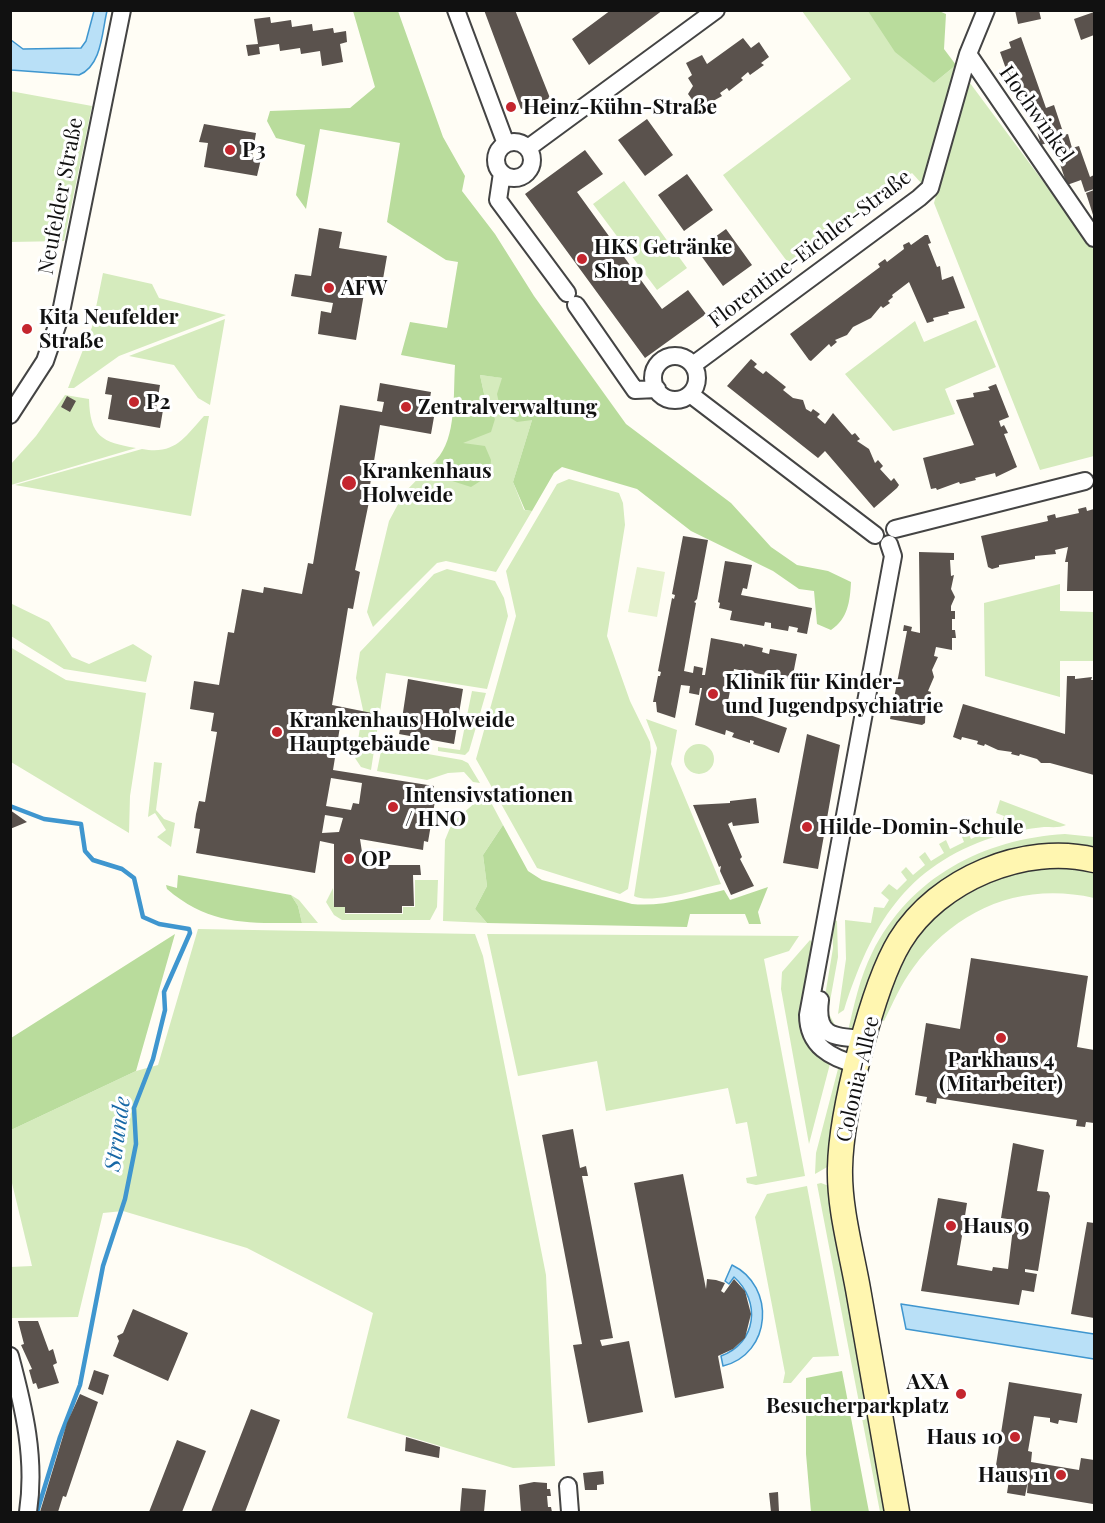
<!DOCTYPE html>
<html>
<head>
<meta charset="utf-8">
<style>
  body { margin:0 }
  #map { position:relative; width:1105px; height:1523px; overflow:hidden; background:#fffdf5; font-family:"Playfair Display",serif }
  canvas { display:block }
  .frame { position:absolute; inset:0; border:12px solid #111; pointer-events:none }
</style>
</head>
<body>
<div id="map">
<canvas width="1105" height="1523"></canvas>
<div class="frame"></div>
</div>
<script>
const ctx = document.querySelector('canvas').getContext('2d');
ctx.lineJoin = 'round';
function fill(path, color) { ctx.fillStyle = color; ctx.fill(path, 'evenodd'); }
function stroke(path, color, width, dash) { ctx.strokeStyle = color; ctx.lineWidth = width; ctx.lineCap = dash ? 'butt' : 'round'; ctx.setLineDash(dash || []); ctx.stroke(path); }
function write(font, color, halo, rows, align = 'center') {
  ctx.font = font + ' "Playfair Display",serif'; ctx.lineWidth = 6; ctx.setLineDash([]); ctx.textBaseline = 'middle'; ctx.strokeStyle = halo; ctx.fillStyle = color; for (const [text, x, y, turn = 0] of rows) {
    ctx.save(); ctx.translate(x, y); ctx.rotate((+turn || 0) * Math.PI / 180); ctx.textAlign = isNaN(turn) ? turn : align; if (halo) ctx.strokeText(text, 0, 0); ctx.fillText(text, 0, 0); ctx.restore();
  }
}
fill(new Path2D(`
  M802 11H868L934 83 956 65 922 184 912 173 789 264 723 175 851 79Z
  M967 79 1094 250V456L1040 470 934 203Z
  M10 91 92 106 64 241 11 242Z
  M624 181 687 268 657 290 593 204Z
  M103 273 152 284 159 298 226 315 119 356 74 388H68L92 327Z
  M225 319 210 405 198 398 174 365 129 356Z
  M976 320 996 367 945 389 955 414 893 431 845 374 915 321 924 342Z
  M480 375 503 378 532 420 513 482 524 510 532 511 496 572 446 561 437 563 373 627 367 612 389 521 404 493 436 460 437 471 449 480 461 443 494 419 486 403Z
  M65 395 89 399C90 437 102 442 136 448L11 485V464L36 436Z
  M204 416H209L191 516 15 485 142 449C175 455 184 438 204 416Z
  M569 479 619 493 623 503 625 525 607 636 630 701 650 742 651 752 628 889 620 894 537 868 476 759 516 616 506 571 557 484Z
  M447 569 495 581 504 598 508 616 487 689 386 673 371 770 361 767 355 758 363 710 356 678 360 652 434 574Z
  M1060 584V611L1094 612V661H1060V697L985 676 984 603Z
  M10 603 49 622 72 657 89 664 133 644 152 656 146 682 64 669 11 636Z
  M10 647 66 680 146 693 130 796 129 833 11 762Z
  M472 691 486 693 469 751 465 755 438 751V747L460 750Z
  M646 719 677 730 671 764 721 884C702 888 651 905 634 896L657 748Z
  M684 759a15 15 0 1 1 30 0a15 15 0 1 1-30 0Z
  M382 746 462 760 468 763 480 783 473 782 464 772 448 773 427 780 377 771Z
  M154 762 162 763 156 810 164 819 175 823 171 847 157 837 166 830 155 813 148 817Z
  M486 793 503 825 483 855 487 886 475 909 487 923 443 921 445 840 452 823Z
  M1000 800 1066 825C1060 828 1052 827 1044 827 1028 829 1010 831 994 837 905 866 871 926 844 1010L838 1014 846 959 845 920 871 923 874 907 884 908 889 900 881 893 889 884 897 890 907 880 901 872 906 867 913 875 925 865 919 857 925 852 931 861 944 853 939 844 946 840 950 849 964 842 960 832 967 830 971 839 985 832 982 823 1000 827 1004 816 996 813Z
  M1065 834 1094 837V849L943 884 854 1029 848 1031C854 1005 860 977 872 953 910 877 983 839 1065 834Z
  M1094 866V898C1022 882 957 908 913 968 901 984 893 1003 884 1021L880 1019C905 953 919 909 991 881 1001 877 1014 870 1025 868 1047 863 1073 867 1094 866Z
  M415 880H438L437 907 430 920H342L334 915 326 902 333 888 334 907H345V914H403V907H415Z
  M291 895 299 900 318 923H302L298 906Z
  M832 919 837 921 838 957 828 1012 836 1027 826 1022 825 996 833 948Z
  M198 929 475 934 483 956 546 1275 555 1466 513 1468 347 1418 373 1313 247 1248 123 1211 103 1213 78 1317 11 1318 10 1267 32 1266 11 1179V1130L136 1071 158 1065Z
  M487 934 799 936 789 951 764 959 805 1176 756 1185 747 1183 746 1178 757 1176 747 1122 736 1124 728 1088 606 1111 597 1061 518 1076Z
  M810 940 814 944 803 1012 831 1060 809 1144 781 989 782 972Z
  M839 1065 845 1075 829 1166 815 1174 816 1153Z
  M821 1183 829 1186 889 1512H880L817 1184Z
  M807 1186 839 1356 813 1357 791 1383H783L785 1373 755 1217 767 1194Z`), '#d5ebbd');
fill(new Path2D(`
  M353 11H398L443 137 465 176 462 191 495 234 534 296 626 424 731 503 771 547 797 565 828 571 851 582C850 601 848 619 831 630L817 624 814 591 799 589 773 571 691 531 637 489 562 467 554 473 532 511 525 510 513 482 532 420 517 422 501 412 497 394 502 378 480 375 486 403 495 419 491 432 463 443 485 446 491 460 490 475 471 487 449 480 437 471 436 460C457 438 453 394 455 365L401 355 410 322 447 328 458 262 446 260 387 222 400 143 320 129 306 209 296 195 305 145 276 138 267 121 270 111 350 108 375 87Z
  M939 11 946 14 944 49 956 65 934 83 895 52 868 11Z
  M503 825 528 871 542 880 632 904C663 907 694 897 724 890L730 900 768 887 758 912 761 924H749L745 914H690L687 927 487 923 475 909 487 886 483 855Z
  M178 875 291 895 298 906 302 923C248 923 210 926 167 889L166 885 177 888Z
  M175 934 136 1071 11 1130V1038Z
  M842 1371 869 1512H811L806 1454V1378Z`), '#b9dc9c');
fill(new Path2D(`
  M637 567 665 572 657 617 628 612Z`), '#e6f2cf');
const water = new Path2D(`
  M94 11H107C102 31 102 66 79 75L11 70V40L23 49 81 48 86 41Z
  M732 1265C776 1286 772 1354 723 1366L721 1356C757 1343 761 1301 734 1277L729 1284 725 1281Z
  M901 1304 1094 1334V1359L906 1329Z`);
fill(water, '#b9e0f7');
stroke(water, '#3f96cf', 1.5);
stroke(new Path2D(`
  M10 806 44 819 81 824 85 851 93 860 122 869 134 878 143 917 159 924 189 929 190 933 164 992 165 1010 153 1059 134 1108 136 1144 125 1199 103 1266 80 1385 60 1437 37 1512`), '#3f96cf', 4.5);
fill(new Path2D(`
  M484 10H515L550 98 521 109Z
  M611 10H663L589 65 572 39Z
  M1015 10H1039L1041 19 1018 24Z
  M1094 12V35L1081 40 1074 19Z
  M270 17 271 23 291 20 292 27 312 24 313 31 333 28 334 33 346 31 347 42 340 44 343 62 322 66 320 51 301 54 300 48 280 51 279 44 259 47 260 54 248 56 246 45 258 44 254 19Z
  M1021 37 1046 108 1054 105 1064 135 1068 134 1072 148 1079 146 1090 177 1094 175V189L1085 192 1081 180 1067 185 1054 146 1057 145 1055 140 1041 145 1028 99 1018 103 1000 52 1011 48 1009 42Z
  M743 38 751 48 759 42 769 57 761 63 764 65 750 75 748 72 741 78 743 80 729 91 727 88 720 93 722 96 699 109 688 94 693 86 688 78 692 75 686 63 702 55 707 64Z
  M647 119 673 155 645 176 618 140Z
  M204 124 256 133 252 157 261 159 257 176 204 167 208 143 199 142Z
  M585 150 603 174 577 192 619 250 662 309 688 290 706 314 645 358 525 194Z
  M687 174 713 210 684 231 658 195Z
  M1094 190V218L1086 193Z
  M319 228 342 232 339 248 387 256 383 279 367 276 356 340 318 334 321 311 331 313 333 303 291 296 295 274 311 276Z
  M726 229 752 265 723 286 697 250Z
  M925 235H928L931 243 928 244 937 267 940 266 942 280 953 276 965 308 948 312 949 314 933 318 934 321 927 323 909 282 892 295 893 297 888 301 890 303 883 308 881 306 871 318 853 327 847 335 835 340 837 342 831 347 829 344 811 361 809 360 790 334 880 267 878 264 885 259 887 262 904 249 903 245 909 242 911 245Z
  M751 359 757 364 754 367 763 374 766 371 786 387 783 390 793 398 803 400 806 409 811 412 813 409 820 414 817 417 825 424 833 413 852 435 855 433 860 439 857 441 869 449 875 463 878 460 883 466 880 469 891 481 894 478 899 485 897 488 874 508 825 451 818 458 727 386Z
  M108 377 160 385 156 409 163 410 160 428 108 419 112 395 105 394Z
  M380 383 431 392 427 416 434 417 431 434 380 425 369 491 371 492 355 570 360 572 353 609 348 608 332 705 402 719 408 679 463 689 454 744 399 734 401 724 342 714 333 770 434 786 432 794 436 795 428 842 424 841 423 850 360 839 364 865H420L421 875H413L414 906H402V913H345V907H334V844L320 841 315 873 196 853 200 829 194 828 196 814 199 801 205 802 217 732 211 731 214 713 190 709 194 681 219 685 228 632 234 633 242 589 263 593 264 587 302 594 308 563 313 564 340 405 382 412 384 402 377 401ZM331 778 362 783 359 804 353 803 351 810 326 806ZM325 815 343 818 339 832 322 833Z
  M996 384 1009 417 999 421 1001 427 1004 425 1008 433 1004 434 1017 467 996 477 995 473 975 478 976 480 960 484 959 482 937 490 936 488 931 489 923 458 974 445 956 400 974 397 973 393 990 390 988 387Z
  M67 396 76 401 70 412 61 407Z
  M1086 507 1087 511 1094 509V591H1067L1068 562H1065L1068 547 1055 550 1056 554 1035 556V559L999 565V567L992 569 988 567 981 536 1048 521 1047 516 1055 514 1056 518 1079 513 1078 509Z
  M683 536 708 540 697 599 694 602 696 603 684 671 693 673 694 666 703 668 702 675H705L711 638 742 644 744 647 745 644 763 648 762 652 769 654 770 649 797 654 792 680 734 669 727 707 787 728 779 753 753 744 754 741 750 740V743L732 737 734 733 726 730 725 735 695 725 702 688H700L699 695 689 693 690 686 681 685 675 718 657 712 656 702H653L658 676H660L661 672 658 671 672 598 674 599 675 595 672 594Z
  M919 552 954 553V560H950L951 576 954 575 951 589 955 597 951 606V611H955V619H952V630H955L956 638H952V650L936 647 934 656 938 657 932 670 934 677 928 691 931 692 929 700 926 699 925 723 922 725 890 719 907 631H903L904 625 912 627 911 631 920 633Z
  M725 561 752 565 747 589 743 588 741 595 812 608 807 634 797 632 798 628 789 626 788 631 771 628V623L765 622 764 626 730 620 732 611 719 608 720 603 718 602Z
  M1067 676H1075V679L1092 677 1091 680H1094V775L1050 763H1041L1037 759 1020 754 1019 756 1011 754 1012 752 998 750 985 744 984 746 977 744 978 741 962 737 961 740 953 737 963 704 1065 734Z
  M807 734 840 745 818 869 783 863Z
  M756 798 759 823 733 826 732 822 728 824 742 857 740 859 754 886 731 895 720 871 721 866 719 867 693 805 730 803V801Z
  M10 810 27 822 10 829Z
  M971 958 1088 976 1077 1047 1094 1050V1123L1086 1122 1085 1127 1076 1126 1077 1120 937 1098 936 1104 926 1102 927 1097 915 1095 926 1023 960 1029Z
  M573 1129 580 1168 586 1166 588 1176H582L613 1338 600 1340 602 1346 629 1341 643 1412 588 1423 573 1345 582 1344 542 1135Z
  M1013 1143 1044 1150 1037 1191 1048 1192 1050 1196 1038 1271 1025 1269V1272L1037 1274 1034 1292 1022 1290 1019 1305 921 1291 938 1198 967 1203 964 1222 968 1223 967 1231 963 1230 957 1265 992 1271 993 1267 1008 1269 1014 1220 1001 1218Z
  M683 1174 706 1289 707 1279 716 1280 725 1283 721 1291 724 1293 734 1279 745 1291 751 1314 745 1338 733 1349 718 1356 724 1388 675 1398 634 1183Z
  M1087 1222 1094 1223V1318L1071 1314Z
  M133 1309 188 1333 168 1381 113 1356 119 1341 117 1336 123 1333Z
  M18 1321H38L49 1351 53 1349 57 1363 53 1365 59 1383 38 1389 36 1383 33 1384 29 1370 32 1369 21 1345 24 1344Z
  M94 1370 109 1375 103 1395 88 1389Z
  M1009 1382 1082 1394 1077 1423 1059 1420 1058 1424 1050 1422V1418L1034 1416 1028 1451 1032 1452 1031 1462 1079 1470 1081 1458 1094 1460 1093 1504 1027 1493 1028 1481 1025 1496 1007 1493 1009 1480 994 1478Z
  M80 1394 98 1402 66 1497 63 1496 58 1512H40L67 1423Z
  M251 1409 280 1420 245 1512H211Z
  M406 1437 440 1447 439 1458 405 1451Z
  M177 1440 206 1451 182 1512H149Z
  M603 1471 604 1484 597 1485V1490H585L583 1473Z
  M534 1482 547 1483V1489H550L551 1496H547L548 1507H551L552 1512H521L519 1485Z
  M462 1488 486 1490 484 1512H460Z
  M778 1492 779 1512H771L769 1493Z`), '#5a524d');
const minor = new Path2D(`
  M456 10 506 144
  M968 54 1094 238
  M496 160a18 18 0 1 1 36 0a18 18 0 1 1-36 0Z
  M528 148 716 10
  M502 173 498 200 567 293
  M576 305 635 390 657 389
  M653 378a22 22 0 1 1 44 0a22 22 0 1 1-44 0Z
  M693 365 919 198 930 188 968 54 986 10
  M690 394 875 535
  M10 415 45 361 60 317 122 10
  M895 529 1085 481
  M820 1000C815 1038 835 1037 865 1039
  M858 1065C831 1058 808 1046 808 1015L893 556 889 544
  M10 1356C24 1408 36 1459 28 1512
  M568 1486 570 1512`);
const secondary = new Path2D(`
  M897 1512C884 1438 871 1363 858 1289 851 1250 839 1207 840 1168 841 1113 872 987 900 941 938 879 1025 843 1094 860`);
stroke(minor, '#444', 20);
stroke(secondary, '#333', 27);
stroke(minor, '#fff', 16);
stroke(secondary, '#fff6b0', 24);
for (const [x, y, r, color] of [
  [511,107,6,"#c4262e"],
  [230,150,6,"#c4262e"],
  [582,259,6,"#c4262e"],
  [329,288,6,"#c4262e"],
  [27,329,6,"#c4262e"],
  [134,402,6,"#c4262e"],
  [406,407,6,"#c4262e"],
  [349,483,8,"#c4262e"],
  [713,694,6,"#c4262e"],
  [277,732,6,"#c4262e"],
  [393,807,6,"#c4262e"],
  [807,827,6,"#c4262e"],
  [349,859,6,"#c4262e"],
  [1001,1038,6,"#c4262e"],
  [951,1226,6,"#c4262e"],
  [961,1394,6,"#c4262e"],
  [1015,1437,6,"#c4262e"],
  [1061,1475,6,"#c4262e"]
]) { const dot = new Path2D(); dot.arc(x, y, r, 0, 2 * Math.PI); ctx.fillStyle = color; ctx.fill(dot); stroke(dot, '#fff', 2); }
write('bold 21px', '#111', '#fff', [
  ["Heinz-Kühn-Straße",523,107],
  ["P3",242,150],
  ["HKS Getränke",594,247],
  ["Shop",594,271],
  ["AFW",341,288],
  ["Kita Neufelder",39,317],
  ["Straße",39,341],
  ["P2",146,402],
  ["Zentralverwaltung",418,407],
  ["Krankenhaus",362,471],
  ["Holweide",362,495],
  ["Klinik für Kinder-",725,682],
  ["und Jugendpsychiatrie",725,706],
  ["Krankenhaus Holweide",289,720],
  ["Hauptgebäude",289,744],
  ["Intensivstationen",405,795],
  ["/ HNO",405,819],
  ["Hilde-Domin-Schule",819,827],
  ["OP",361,859],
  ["Parkhaus 4",1001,1060,"center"],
  ["(Mitarbeiter)",1001,1084,"center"],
  ["Haus 9",963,1226],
  ["AXA",949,1382,"right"],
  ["Besucherparkplatz",949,1406,"right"],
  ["Haus 10",1003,1437,"right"],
  ["Haus 11",1049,1475,"right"]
], 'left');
write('21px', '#111', '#fff', [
  ["Hochwinkel",1036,114,55],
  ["Neufelder Straße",61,196,-79],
  ["Florentine-Eichler-Straße",810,249,-37],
  ["Colonia-Allee",858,1079,-77]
]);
write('italic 22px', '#1768a6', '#fff', [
  ["Strunde",118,1134,-82]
]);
</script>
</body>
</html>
